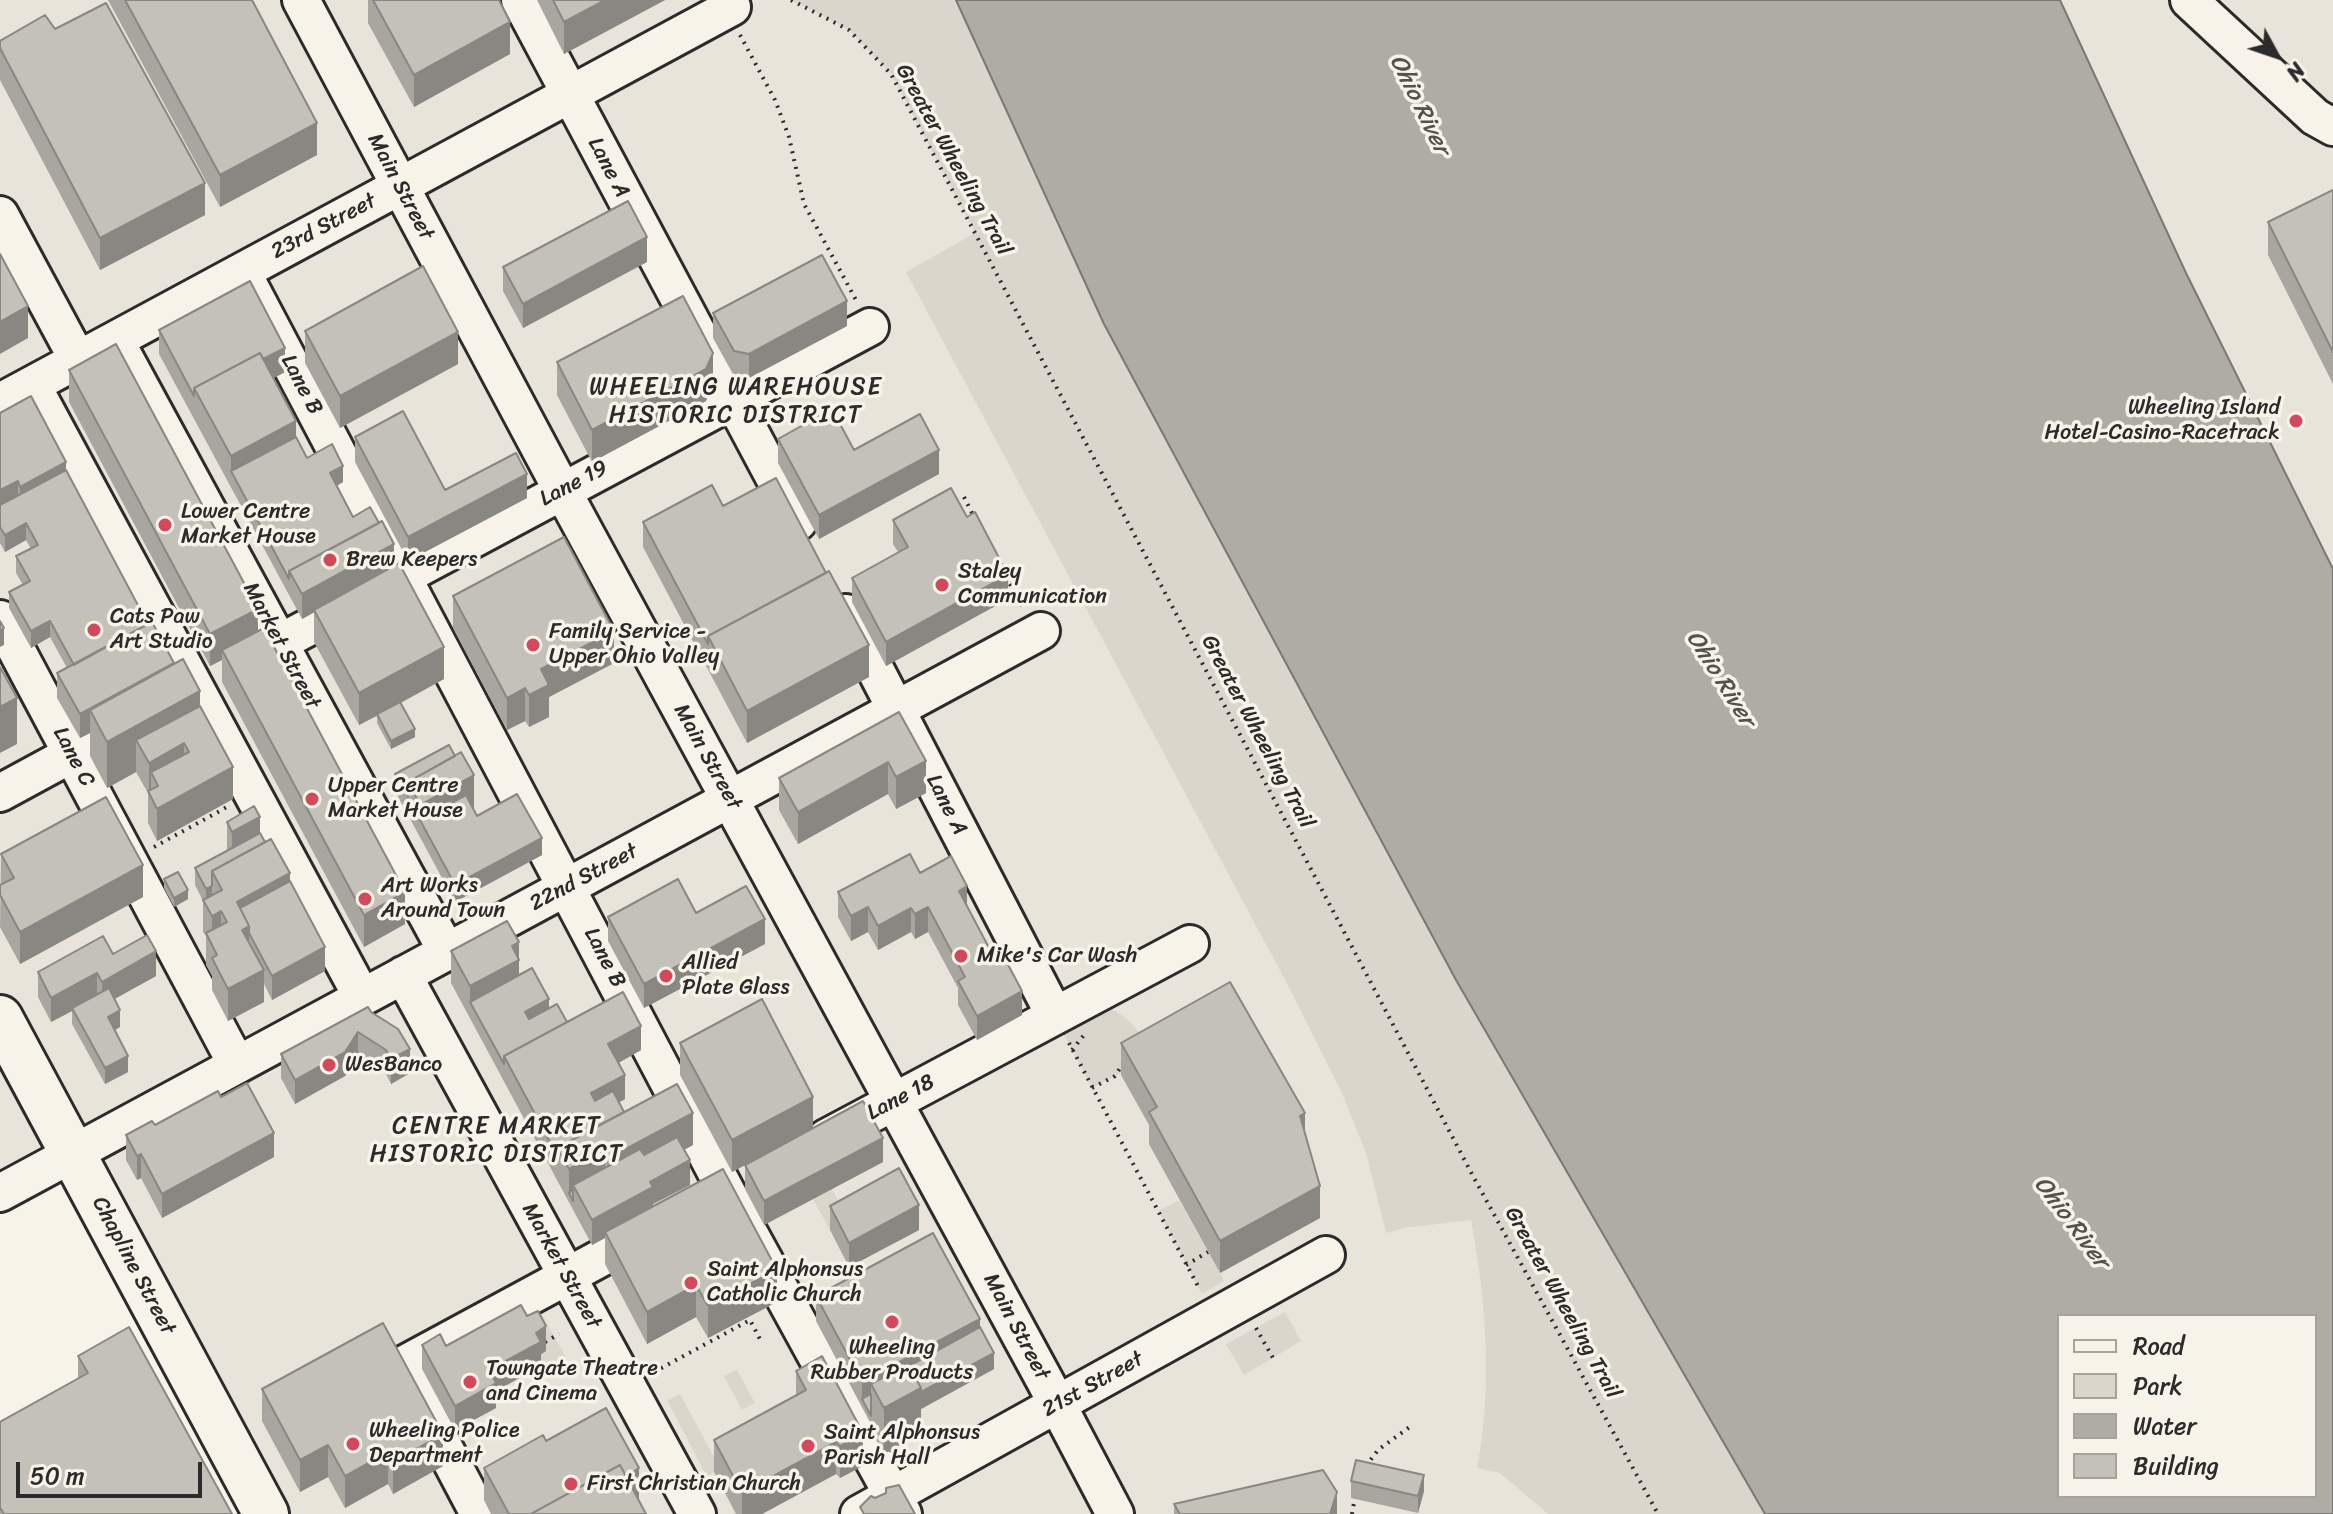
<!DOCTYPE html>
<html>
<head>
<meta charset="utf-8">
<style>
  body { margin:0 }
  #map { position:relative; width:2333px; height:1514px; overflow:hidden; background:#f7f3e8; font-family:Sriracha,sans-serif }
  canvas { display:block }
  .legend { position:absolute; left:2057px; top:1314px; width:260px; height:184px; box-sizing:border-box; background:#f7f3e8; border:2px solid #a5a39c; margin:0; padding:10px 14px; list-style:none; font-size:24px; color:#2b2b2b }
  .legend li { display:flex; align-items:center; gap:16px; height:40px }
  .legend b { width:40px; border:2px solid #a5a39c }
  .north { position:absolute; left:2237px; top:16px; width:80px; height:80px; -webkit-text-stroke:6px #f7f3e8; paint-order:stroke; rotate:130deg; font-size:22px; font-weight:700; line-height:32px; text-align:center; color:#2b2b2b }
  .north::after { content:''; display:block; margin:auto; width:28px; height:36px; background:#2b2b2b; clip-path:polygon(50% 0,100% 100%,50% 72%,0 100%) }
  .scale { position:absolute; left:16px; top:1462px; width:186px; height:36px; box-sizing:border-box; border:4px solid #2b2b2b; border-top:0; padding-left:10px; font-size:24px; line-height:28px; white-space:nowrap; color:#2b2b2b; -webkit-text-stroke:6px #f7f3e8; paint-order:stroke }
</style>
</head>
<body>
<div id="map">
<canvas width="2333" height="1514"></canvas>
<ul class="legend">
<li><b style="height:10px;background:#f7f3e8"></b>Road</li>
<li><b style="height:22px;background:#dad6cc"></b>Park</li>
<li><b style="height:22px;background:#afaca4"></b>Water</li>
<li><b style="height:22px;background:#c4c1b9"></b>Building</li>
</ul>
<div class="north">N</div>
<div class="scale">50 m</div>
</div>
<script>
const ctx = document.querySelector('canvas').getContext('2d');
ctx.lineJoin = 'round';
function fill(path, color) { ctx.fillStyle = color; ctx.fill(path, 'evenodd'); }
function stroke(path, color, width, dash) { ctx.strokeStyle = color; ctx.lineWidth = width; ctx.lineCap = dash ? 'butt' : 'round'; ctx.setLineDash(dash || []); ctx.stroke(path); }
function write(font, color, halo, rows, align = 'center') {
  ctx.font = font + ' Sriracha,sans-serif'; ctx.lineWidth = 7; ctx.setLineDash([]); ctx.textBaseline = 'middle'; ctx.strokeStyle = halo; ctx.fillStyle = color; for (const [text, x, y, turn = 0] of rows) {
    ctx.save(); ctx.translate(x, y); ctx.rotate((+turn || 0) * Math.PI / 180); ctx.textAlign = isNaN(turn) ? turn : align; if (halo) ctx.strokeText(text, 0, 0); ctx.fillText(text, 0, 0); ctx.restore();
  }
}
fill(new Path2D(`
  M0 0H791L849 30 891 74 1473 1176 1658 1514H266L73 1153 0 1193V694L31 677 0 619Z
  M2060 0H2333V569L2186 273Z`), '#e8e4da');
fill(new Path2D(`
  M791 0H956L1104 324 1456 980 1765 1514H1548L1500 1473 1477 1468C1493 1385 1486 1303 1471 1220L1404 1228 1386 1233 1366 1153 1341 1091 1290 989 906 272 975 233 891 74 849 30Z
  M1109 1008C1133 1019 1141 1035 1154 1056L1092 1088 1060 1027 1097 1010Z
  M832 1189 848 1220 830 1230 813 1199Z
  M1179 1200 1224 1281 1202 1294 1158 1211Z
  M537 1306 567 1359 544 1372 536 1357Z
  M1285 1312 1301 1341 1244 1375 1226 1344Z
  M737 1370 755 1403 742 1410 724 1376Z
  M680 1394 714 1457V1472L707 1477 667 1400Z`), '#dad6cc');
const water = new Path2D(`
  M956 0H2060L2186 273 2333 569V1514H1765L1456 980 1104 324ZM2059 1316H2315V1496H2059Z`);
fill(water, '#afaca4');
stroke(water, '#7a7874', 2);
const minor = new Path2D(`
  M301 0 562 490 1045 1381 1115 1514
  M520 0 798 522
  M2189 0 2315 117 2333 127
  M0 215 78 360
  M242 272 726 1191 903 1514
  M115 340 447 952
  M32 385 362 997
  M0 402 732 7
  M846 613 1055 1016
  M0 619 237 1065
  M279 643 870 327
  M0 793 94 742
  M403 975 697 1514
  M826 1138 1190 944
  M0 1193 1041 631
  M479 1514 401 1366 647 1233
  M859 1514 1326 1255`);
const major = new Path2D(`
  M0 1018 266 1514`);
stroke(minor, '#2b2b2b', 42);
stroke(major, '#2b2b2b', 50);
stroke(new Path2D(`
  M791 0 849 30 891 74 1473 1176 1658 1514
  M740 35 775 100 789 137 804 204 856 300
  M964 497 974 517
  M1006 577 1022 606
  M154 847 227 807
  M1069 1043 1200 1290
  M1072 1050 1084 1035
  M1092 1088 1115 1076 1122 1065
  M1186 1265 1208 1252
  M1256 1328 1273 1358
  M545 1342 559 1334
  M654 1372 750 1320 762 1343
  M1366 1466 1378 1450 1411 1426
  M1352 1514 1355 1497`), '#2b2b2b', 4, [2, 6]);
stroke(minor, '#f7f3e8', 36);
stroke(major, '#f7f3e8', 44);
fill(new Path2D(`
  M108 0H252L317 155 220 207Z
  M368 0H499L510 54 414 107 368 23Z
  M537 0H665L564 54Z
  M0 41 205 215 100 270 0 80Z
  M2333 190V384L2268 255V222Z
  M647 262 523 328 503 291V267Z
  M713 313 847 326 749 378 734 376 713 338Z
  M159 330 285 372 273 378 296 437 307 458 343 482 337 486 353 517 394 566 444 679 401 703 415 737 391 749 377 723V716L359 725 314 642V612L302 619 159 354Z
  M305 331 458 364 340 428 305 363Z
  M557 362 713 385 706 401 592 462 557 395Z
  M69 370 258 631 405 924 364 947 222 682V660L210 666 69 402Z
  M0 413 66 470 148 624 200 706 233 799 157 841 148 823V793L136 772 107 788 90 756V733L80 738 57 698V673L67 668 50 637 31 648 9 608V592L23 585 16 573V556L31 549 26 540 5 552 0 543Z
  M355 437 445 490 527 498 408 561 355 462Z
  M778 439 854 450 939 474 819 539 778 463Z
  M723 506 869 677 747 743 643 547V522Z
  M893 520 1008 599 886 666 852 602V578L898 552 893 544Z
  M453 596 614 663 549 697V717L529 727 525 721 507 730 453 628Z
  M899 712 926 793 896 809 888 794 798 844 779 810V778Z
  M395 774 474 807 473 808 477 816 542 855 455 902 395 791Z
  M227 822 260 833 290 881 325 971 272 1000 264 984V1002L228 1021 212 990V976L206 965V936L203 932V901L195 885V868L227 851Z
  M1 854 143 897 20 964 0 927Z
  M920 873 967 905 1022 1015 977 1040 958 1005V988L928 932 915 939 911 932 878 950 868 932 851 941 838 917V892Z
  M164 879 188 899 174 907 164 888Z
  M696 913 765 944 644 1008 608 941V917Z
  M519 942V975L549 1008 567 1022 641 1050 618 1063 625 1099 619 1102 624 1112 693 1145 684 1150 690 1185 653 1204V1206L777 1302 708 1338 696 1317 647 1344 605 1264V1238L592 1245 451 983V951Z
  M113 954 156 976 114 999 120 1027 114 1030 128 1072 105 1084 72 1024V1011L51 1022 38 997V972Z
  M368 1007 410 1073 391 1084 386 1074 358 1056 345 1076 295 1104 281 1078V1054Z
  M680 1043 813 1128 883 1162 764 1225 745 1189V1165L732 1172 680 1075Z
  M1121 1043 1305 1136 1320 1218 1220 1273 1149 1144V1125L1121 1075Z
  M221 1097 274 1157 162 1218 141 1178 137 1180 126 1160V1135L155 1125Z
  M830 1206 919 1230 849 1267 830 1230Z
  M816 1296 980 1327 994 1369 921 1409V1434L884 1454 871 1431V1424L816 1321Z
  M422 1345 446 1346 546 1351 541 1354V1366L496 1391V1408L455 1430 422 1369Z
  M78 1356 232 1514H0V1422L78 1379Z
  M796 1371 863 1466 840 1478 836 1474 762 1514H736L714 1472V1440L796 1396Z
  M262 1389 443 1466 393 1494 388 1484 345 1508 328 1477 300 1492 262 1421Z
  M546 1441 639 1501 646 1514H491L484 1500V1468Z
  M1351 1481 1424 1491 1418 1513 1351 1498Z
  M1174 1504 1337 1514H1174Z`), '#a9a69f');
fill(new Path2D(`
  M605 0H665L564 54V22Z
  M510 22V54L414 107V75Z
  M317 123V155L220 207V175Z
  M205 183V215L100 270V238Z
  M647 237V262L523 328V304Z
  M847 301V326L749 378V354Z
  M28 306V338L0 354V322Z
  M458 332V364L340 428V396Z
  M285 348V372L208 413 198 394Z
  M713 353V385L706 401 592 462V430Z
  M296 421V453L231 471V456Z
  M939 450V474L819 539V515Z
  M66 462V486L20 511V487Z
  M343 466V482L330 489V473Z
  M527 474V498L408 561V537Z
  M18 481V505L0 515V490Z
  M26 523V540L5 552V535Z
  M394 544V569L302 619V594Z
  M1008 575V599L886 666V642Z
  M258 609V641L222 650V660L210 666V634Z
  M50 621V637L31 648V631Z
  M4 628V645L0 647V631Z
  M614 631V663L549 697V717L529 727V695L541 669Z
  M869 645V677L747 743V711Z
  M444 647V679L359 725V693Z
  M174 663 90 710V733L80 738V714Z
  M525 688V721L507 730V698Z
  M200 691V738L184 743V775L158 786 151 772V794L149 795V763L136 740V772L107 788V742Z
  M17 698V744L0 753V707Z
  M415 729V737L391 749V741Z
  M926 761V793L896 809V777Z
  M888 762V794L798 844V812Z
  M233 767V799L157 841V809Z
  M474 775V807L427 833 420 820V805Z
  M260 817V850L232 864V832Z
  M542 838V855L455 902V885Z
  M143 865V897L20 964V932Z
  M290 873V905L249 928V958L242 962 237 902Z
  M212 886V903L206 906V889Z
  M967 886V910L959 891Z
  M188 890V899L174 907V898Z
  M405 892V924L364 947V915Z
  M868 907V932L851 941V916Z
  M928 907V932L915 939V914Z
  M911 908V932L878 950V926Z
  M221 911V943L212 945V916Z
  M765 919V944L644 1008V984Z
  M519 942V992L470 1002V986L512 946Z
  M325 947V971L272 1000V976Z
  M156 951V976L102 1006V982Z
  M264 970V1002L228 1021V989Z
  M97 973V997L72 1008V1011L51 1022V998Z
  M1022 991V1015L977 1040V1016Z
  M549 999V1016L525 1028V1012Z
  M120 1010V1027L108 1034V1017Z
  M641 1026V1050L608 1069V1044Z
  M358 1032V1056L345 1076 295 1104V1080Z
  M410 1049V1073L391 1084V1059Z
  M128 1056V1072L105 1084V1068Z
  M625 1075V1099L591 1118V1093Z
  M813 1097V1129L732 1172V1140Z
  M693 1113V1145L609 1190V1158Z
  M1305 1113V1145L1300 1116Z
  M274 1133V1157L162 1218V1194Z
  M883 1138V1162L764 1225V1201Z
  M605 1150V1182L573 1185V1199L569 1193V1169Z
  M141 1154V1178L137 1180V1156Z
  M690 1160V1185L653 1204V1211L605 1232V1238L592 1245V1220L650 1182Z
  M1320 1186V1218L1220 1273V1241Z
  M919 1205V1230L849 1267V1243Z
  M777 1270V1302L708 1338V1306Z
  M696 1285V1317L647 1344V1312Z
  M980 1319V1343L871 1384V1402L862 1399V1382Z
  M546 1326V1351L541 1354V1366L496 1391V1408L455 1430V1406L489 1370 536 1333Z
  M994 1353V1369L921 1409V1434L884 1454V1408L921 1388Z
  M863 1433V1466L840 1478V1446Z
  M443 1434V1466L393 1494V1462Z
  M836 1442V1474L762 1514H742V1493Z
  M328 1445V1477L300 1492V1460Z
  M388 1452V1484L345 1508V1476Z
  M639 1468V1500L556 1514Z
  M1424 1475V1491L1418 1513V1496Z
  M1337 1492V1514H1330Z`), '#898782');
const building = new Path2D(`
  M125 0H252L317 123 220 175Z
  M373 0H499L510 22 414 75Z
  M553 0H605L564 22Z
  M106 3 205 183 100 238 0 48V41L45 15 55 29Z
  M2333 190V352L2268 222Z
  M628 201 647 237 523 304 503 267Z
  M0 254 28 306 0 322Z
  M822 255 847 301 749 354 734 351 713 313Z
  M423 266 458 332 340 396 305 331Z
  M250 281 285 348 263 359 260 353 194 388V396L159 330Z
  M683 296 713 353 706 369 592 430 557 362Z
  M116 344 258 609 210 634 69 370Z
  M260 353 296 421 231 456 194 388Z
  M31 396 66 462 20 487 18 481 0 490V413Z
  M832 409 854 450 920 414 939 450 819 515 778 439Z
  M403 411 445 490 516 453 527 474 408 537 355 437Z
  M296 437 307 458 332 444 343 466 330 473 353 517 370 507 379 523 289 571V579L231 471Z
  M66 470 148 624 74 665 50 621 31 631 9 592 30 581 16 556 38 545 26 523 5 535 0 527V505Z
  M776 478 826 573 708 636V644L643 522 712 485 723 506Z
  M951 488 967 517 975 512 1008 575 886 642 852 578 908 547 893 520Z
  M382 521 394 544 302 594 289 571Z
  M564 537 614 631 541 669 549 685 529 695 525 688 507 698 453 596Z
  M399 563 444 647 359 693 314 610Z
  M829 571 869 645 747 711 708 636Z
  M0 621 4 628 0 631Z
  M152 622 174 663 80 714 57 673Z
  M264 628 405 892 364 915 222 650Z
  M183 659 200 691 107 742 90 710Z
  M0 667 17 698 0 707Z
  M400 702 415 729 391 741 377 714Z
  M200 706 233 767 157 809 148 791 158 786 151 772 189 752 184 743 149 763 136 740Z
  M899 712 926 761 896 777 888 762 798 812 779 778Z
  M449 745 455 756 408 782V797L395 774Z
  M461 752 474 775 420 805 408 782Z
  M517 794 542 838 455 885 420 820 466 795 477 816Z
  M106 797 143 865 20 932 0 895V885L14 878 1 854Z
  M254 806 260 817 232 832 227 822Z
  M260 833 265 842 212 871V886L206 889 195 868Z
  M271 839 290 873 237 902 249 926 242 930 264 970 228 989 212 958 217 955 206 933 227 922 221 911 212 916 203 900 222 890 212 871Z
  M910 854 920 873 951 856 967 886 959 891 996 961 1004 957 1022 991 977 1016 958 981 965 977 928 907 915 914 911 908 878 926 868 907 851 916 838 892Z
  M178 872 188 890 174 898 164 879Z
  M678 879 696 913 746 886 765 919 644 984 608 917Z
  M290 881 325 947 272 976 249 933V926L240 908Z
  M507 921 519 942 512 946 519 960 470 986 451 951Z
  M147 935 156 951 102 982 97 973 51 998 38 972 103 936 113 954Z
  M532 968 549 999 525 1012 529 1019 557 1004 567 1022 504 1056V1064L470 1002Z
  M1230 982 1305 1113 1300 1116 1320 1186 1220 1241 1149 1112 1157 1107 1121 1043Z
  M109 988 120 1010 108 1017 128 1056 105 1068 72 1008Z
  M623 992 641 1026 608 1044 625 1075 591 1093 595 1101 613 1091 624 1112 557 1148V1155L504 1056Z
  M762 999 813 1097 732 1140 680 1043Z
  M368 1007 371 1012 398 1029 410 1049 391 1059 386 1050 358 1032 345 1052 295 1080 281 1054Z
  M247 1083 274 1133 162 1194 141 1154 137 1156 126 1135 152 1121 155 1125 218 1091 221 1097Z
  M677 1084 693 1113 609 1158 605 1150 569 1169 557 1148Z
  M863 1101 883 1138 764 1201 745 1165Z
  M677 1137 690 1160 650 1182 653 1187 592 1220 573 1185 640 1149 644 1155Z
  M899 1168 919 1205 849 1243 830 1206Z
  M723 1169 777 1270 708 1306 696 1285 647 1312 605 1232Z
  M573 1190V1201L569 1193Z
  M933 1233 980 1319 862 1382 816 1296Z
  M521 1305 527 1316 538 1311 546 1326 536 1333 541 1342 489 1370 496 1383 455 1406 422 1345 440 1334 446 1346Z
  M383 1323 443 1434 393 1462 388 1452 345 1476 328 1445 300 1460 262 1389Z
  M129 1327 232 1514H4L1 1509 0 1510V1422L88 1373 78 1356Z
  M980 1327 994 1353 921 1392V1388L909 1366Z
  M822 1356 863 1433 840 1446 836 1442 742 1493 714 1440 806 1390 796 1371Z
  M908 1364 921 1388 884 1408 871 1384Z
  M871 1394V1416L862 1399Z
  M606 1408 639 1468 626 1476 620 1465 531 1514H509L484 1468 543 1435 546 1441Z
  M1356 1460 1424 1475 1418 1496 1351 1481Z
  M620 1465 646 1514H531Z
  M1323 1470 1337 1492 1330 1514H1180L1174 1504Z
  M899 1485 915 1514H864L860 1507 871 1496 875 1498 886 1493V1488Z`);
fill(building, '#c4c1b9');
stroke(building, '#898782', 2);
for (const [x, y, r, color] of [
  [2296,421,8,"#d1495b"],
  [165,525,8,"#d1495b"],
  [330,560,8,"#d1495b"],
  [942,585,8,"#d1495b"],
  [94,630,8,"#d1495b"],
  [533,645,8,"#d1495b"],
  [312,799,8,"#d1495b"],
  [365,899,8,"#d1495b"],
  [961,956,8,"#d1495b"],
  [666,976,8,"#d1495b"],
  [329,1065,8,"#d1495b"],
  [691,1283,8,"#d1495b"],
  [892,1322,8,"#d1495b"],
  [470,1382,8,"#d1495b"],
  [353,1444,8,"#d1495b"],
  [808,1446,8,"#d1495b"],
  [571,1484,8,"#d1495b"]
]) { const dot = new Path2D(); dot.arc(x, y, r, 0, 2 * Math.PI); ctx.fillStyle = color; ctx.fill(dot); stroke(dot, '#f7f3e8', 3); }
write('22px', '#2b2b2b', '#f7f3e8', [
  ["Greater Wheeling Trail",953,160,61],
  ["Lane A",608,168,62],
  ["Main Street",400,187,62],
  ["23rd Street",324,227,-28],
  ["Lane B",301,385,62],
  ["Lane 19",574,484,-28],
  ["Market Street",281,646,62],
  ["Greater Wheeling Trail",1257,732,62],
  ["Lane C",73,757,62],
  ["Main Street",707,757,61],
  ["Lane A",946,805,63],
  ["22nd Street",584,878,-28],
  ["Lane B",604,958,62],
  ["Lane 18",901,1098,-28],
  ["Chapline Street",133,1266,62],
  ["Market Street",561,1266,61],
  ["Greater Wheeling Trail",1562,1303,61],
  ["Main Street",1016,1327,62],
  ["21st Street",1093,1385,-29]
]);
write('22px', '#2b2b2b', '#f7f3e8', [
  ["Wheeling Island",2280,408,"right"],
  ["Hotel-Casino-Racetrack",2280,433,"right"],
  ["Lower Centre",181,512],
  ["Market House",181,537],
  ["Brew Keepers",346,560],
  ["Staley",958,572],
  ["Communication",958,597],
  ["Cats Paw",110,617],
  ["Art Studio",110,642],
  ["Family Service -",549,632],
  ["Upper Ohio Valley",549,657],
  ["Upper Centre",328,786],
  ["Market House",328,811],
  ["Art Works",381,886],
  ["Around Town",381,911],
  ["Mike's Car Wash",977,956],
  ["Allied",682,963],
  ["Plate Glass",682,988],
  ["WesBanco",345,1065],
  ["Saint Alphonsus",707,1270],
  ["Catholic Church",707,1295],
  ["Wheeling",892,1348,"center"],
  ["Rubber Products",892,1373,"center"],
  ["Towngate Theatre",486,1369],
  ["and Cinema",486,1394],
  ["Wheeling Police",369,1431],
  ["Department",369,1456],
  ["Saint Alphonsus",824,1433],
  ["Parish Hall",824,1458],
  ["First Christian Church",587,1484]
], 'left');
write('italic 24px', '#53524f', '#f7f3e8', [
  ["Ohio River",1419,105,64],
  ["Ohio River",1720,679,58],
  ["Ohio River",2071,1223,53]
]);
ctx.letterSpacing = '2px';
write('24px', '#2b2b2b', '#f7f3e8', [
  ["WHEELING WAREHOUSE",736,388],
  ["HISTORIC DISTRICT",736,416],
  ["CENTRE MARKET",497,1127],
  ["HISTORIC DISTRICT",497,1155]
]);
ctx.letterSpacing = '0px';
</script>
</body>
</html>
